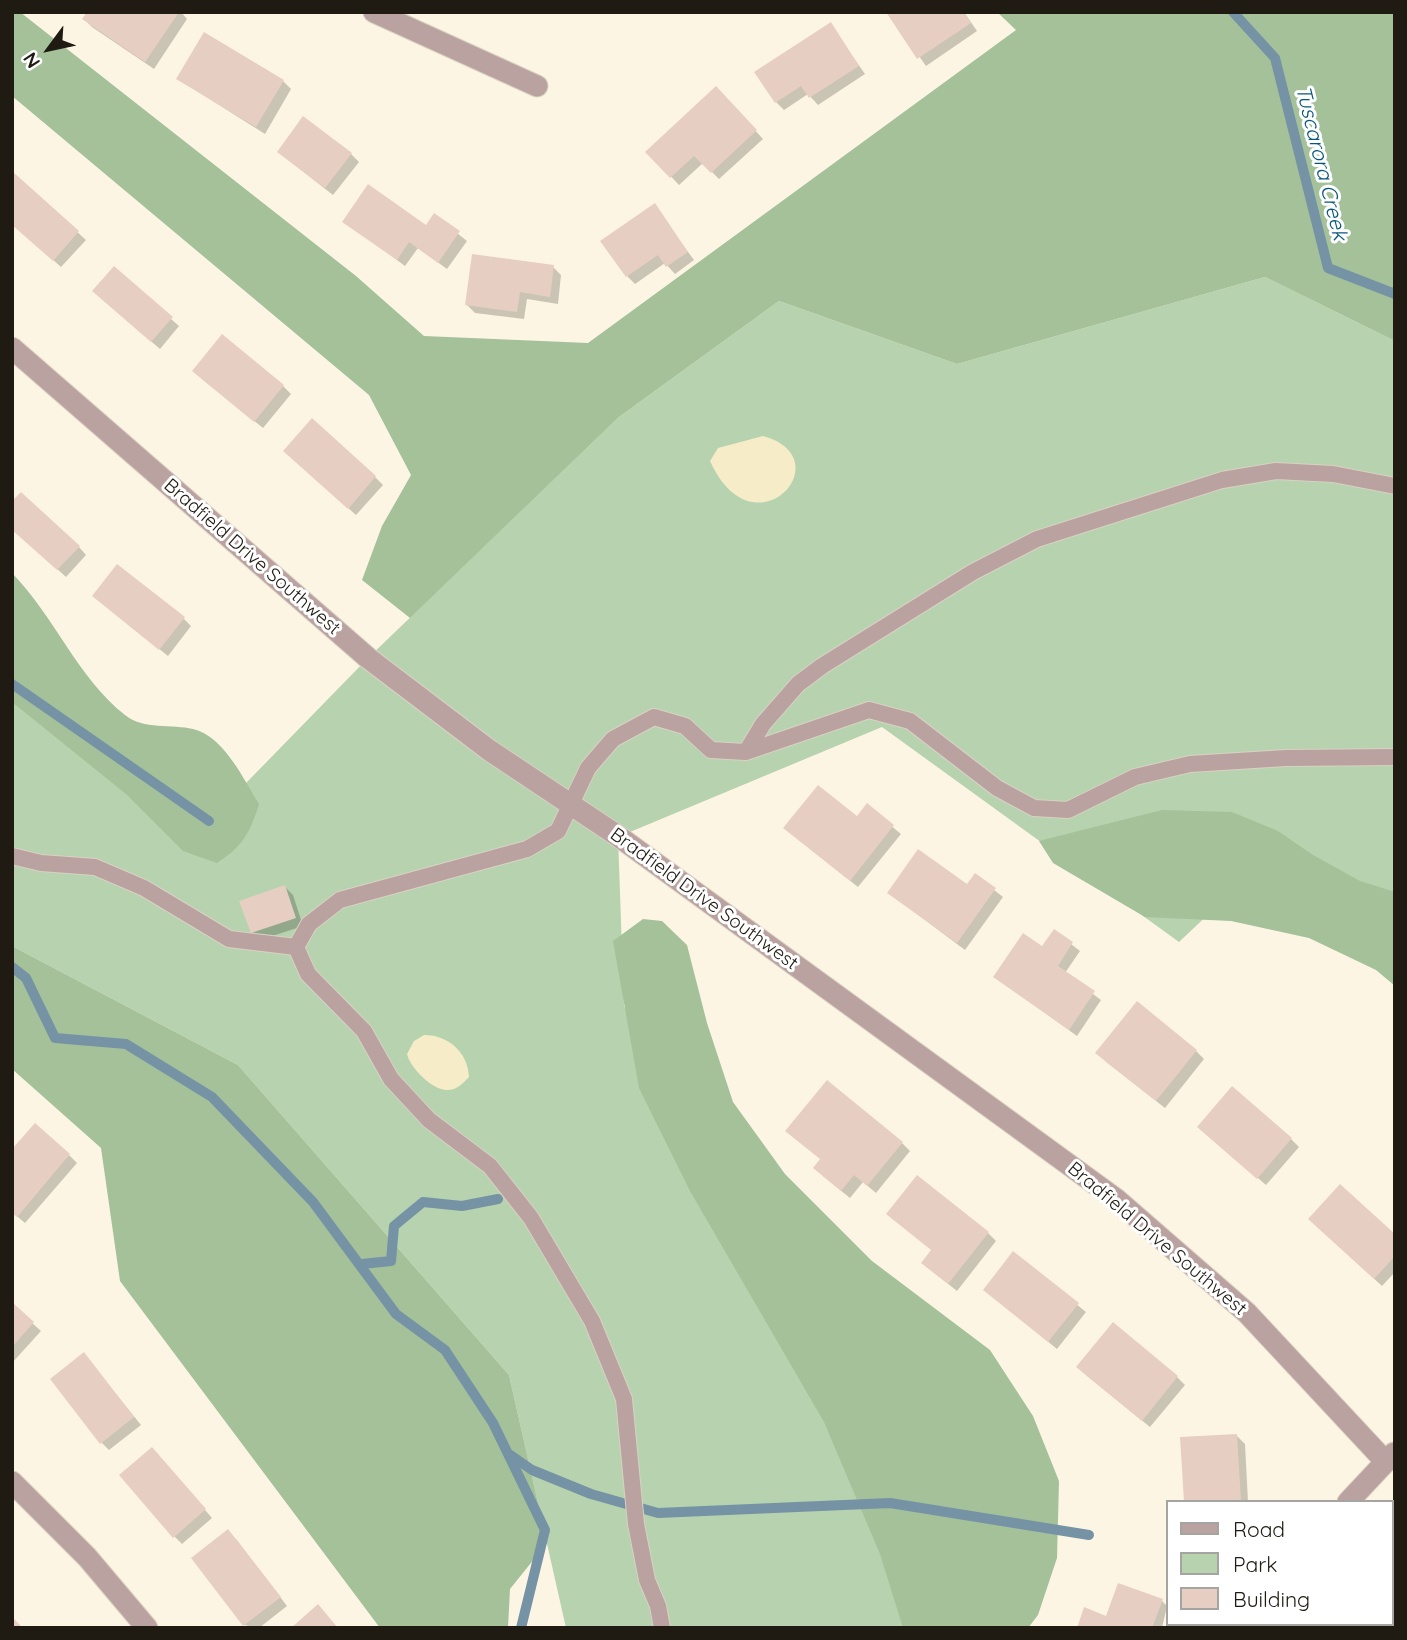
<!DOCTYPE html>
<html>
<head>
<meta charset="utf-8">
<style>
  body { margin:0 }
  #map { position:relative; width:1407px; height:1640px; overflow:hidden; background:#fdf5e3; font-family:Quicksand,sans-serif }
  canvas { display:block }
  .frame { position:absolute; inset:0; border:14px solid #1f1b13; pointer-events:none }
  .legend { position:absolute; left:1166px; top:1500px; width:228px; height:126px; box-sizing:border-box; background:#fff; border:2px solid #a5a4a1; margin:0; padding:9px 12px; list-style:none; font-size:21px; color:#1f1b13 }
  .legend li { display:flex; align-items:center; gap:14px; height:35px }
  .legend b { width:35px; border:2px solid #a5a4a1 }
  .north { position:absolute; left:14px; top:14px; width:70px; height:70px; -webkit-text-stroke:5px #fff; paint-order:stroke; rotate:237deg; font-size:19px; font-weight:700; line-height:28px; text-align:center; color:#1f1b13 }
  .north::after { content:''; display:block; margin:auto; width:24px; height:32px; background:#1f1b13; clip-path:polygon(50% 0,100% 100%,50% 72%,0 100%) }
</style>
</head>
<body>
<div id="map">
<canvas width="1407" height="1640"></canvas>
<div class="frame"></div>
<ul class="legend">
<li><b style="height:9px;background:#baa2a1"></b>Road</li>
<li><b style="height:19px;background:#b7d2ae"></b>Park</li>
<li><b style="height:19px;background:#e7cec3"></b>Building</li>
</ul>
<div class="north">N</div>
</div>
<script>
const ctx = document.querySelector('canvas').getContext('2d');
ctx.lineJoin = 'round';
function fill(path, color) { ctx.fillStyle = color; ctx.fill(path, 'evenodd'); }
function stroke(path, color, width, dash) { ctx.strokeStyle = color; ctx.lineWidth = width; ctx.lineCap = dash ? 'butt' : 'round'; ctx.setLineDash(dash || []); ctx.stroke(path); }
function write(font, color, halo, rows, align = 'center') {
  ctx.font = font + ' Quicksand,sans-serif'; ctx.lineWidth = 6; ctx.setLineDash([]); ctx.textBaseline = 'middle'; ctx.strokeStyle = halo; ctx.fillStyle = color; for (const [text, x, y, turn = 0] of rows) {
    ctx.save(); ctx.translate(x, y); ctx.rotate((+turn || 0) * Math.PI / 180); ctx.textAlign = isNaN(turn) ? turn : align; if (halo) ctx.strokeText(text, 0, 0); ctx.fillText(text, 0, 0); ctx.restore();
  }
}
fill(new Path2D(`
  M1265 277 1395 341V914L1251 874 1179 942 882 727 618 837 624 1006 687 1167 815 1312 931 1628H566L509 1375 238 1065 12 946V684L209 821 368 658 619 417 779 301 957 364Z`), '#b7d2ae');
fill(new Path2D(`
  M12 12H20L356 276 424 336 588 343 1016 30 997 12H1395V341L1265 277 957 364 779 301 619 417 410 618 362 580 382 526 411 475 369 395 12 96Z
  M12 573C55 617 77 677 125 715 143 730 173 724 193 729 224 736 244 780 259 804 250 833 243 846 217 863L183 851 126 794 12 702Z
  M1162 810 1232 812 1278 831 1313 855 1360 881 1395 892V986L1376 970 1309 938 1231 921 1145 917 1053 863 1039 841Z
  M643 919 662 921 687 945 707 1023 733 1102 785 1174 872 1261 990 1350 1033 1416 1059 1481 1057 1558 1038 1615 1028 1628H903L880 1554 824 1422 690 1191 639 1088 613 941Z
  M12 946 238 1065 509 1375 547 1543 510 1589 508 1628H380L120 1281 101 1148 12 1069Z`), '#a4c19a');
fill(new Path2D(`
  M763 436C844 458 754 558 710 461L718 448Z
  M424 1035C449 1035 468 1053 469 1077 463 1083 458 1089 449 1090 434 1092 410 1068 407 1054L414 1041Z`), '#f6ecc7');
fill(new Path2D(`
  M89 12H181L187 19 154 69 92 27 84 19Z
  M888 12H964L977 31 926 66Z
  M830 24 865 74 818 105 808 94 784 110 776 102Z
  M178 79 283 81 291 89 265 134Z
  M724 96 763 139 719 179 703 163 679 185 648 152Z
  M351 154 359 162 333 195 287 159Z
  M12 173 86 240 61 267 12 223Z
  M654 206 694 260 675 274 665 263 635 284 627 276Z
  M434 215 467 241 447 269 418 248 405 266 344 221 426 227Z
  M553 267 561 275 558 304 527 299 524 319 475 313 467 305Z
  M102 299 171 319 179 326 160 349Z
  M202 379 283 386 291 394 263 428Z
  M293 459 375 477 383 485 356 515Z
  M12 528 79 547 86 555 66 577Z
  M102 603 183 618 191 626 168 656Z
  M867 806 901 834 858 887 793 835 857 819Z
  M975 875 1003 897 965 950 889 893 967 887Z
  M285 887 293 895 303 926 260 940 252 932Z
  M1054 931 1080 951 1065 973 1101 1000 1077 1036 995 977 1043 948Z
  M1196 1051 1204 1059 1165 1108 1105 1061Z
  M1207 1134 1291 1139 1299 1147 1266 1185Z
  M902 1143 910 1151 876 1193 863 1182 850 1198 823 1176Z
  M69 1155 77 1163 25 1223 12 1212Z
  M1318 1227 1395 1237V1272L1382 1286Z
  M988 1233 996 1241 957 1291 932 1271Z
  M1013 1253 1086 1312 1057 1349 985 1290Z
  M12 1305 41 1331 12 1363Z
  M91 1363 141 1425 109 1450 101 1442Z
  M1086 1375 1177 1377 1185 1385 1150 1427Z
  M1237 1436 1245 1444 1248 1502H1186Z
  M159 1457 212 1518 182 1544 174 1536Z
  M236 1539 287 1606 259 1628 244 1625 193 1559Z
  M1162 1601 1167 1606 1162 1628H1078Z`), '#0003');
stroke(new Path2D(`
  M1233 12 1275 58 1328 268 1395 294
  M12 684 209 821
  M12 967 26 978 55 1038 126 1044 212 1097 313 1202 396 1314 445 1350 493 1423 545 1530 521 1628
  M362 1264 391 1261 394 1226 423 1202 462 1206 498 1199
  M509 1454 532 1470 591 1494 658 1513 890 1503 1089 1535`), '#7593a5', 10);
fill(new Path2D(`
  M87 12H179L145 62 82 19Z
  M886 12H964L971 23 917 59Z
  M831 22 859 66 809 98 801 86 775 103 754 72Z
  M204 32 284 80 256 127 176 79Z
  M716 86 757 130 711 173 694 156 670 178 645 152Z
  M303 116 352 153 325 188 277 152Z
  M12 171 79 231 53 261 12 225Z
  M368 184 426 225 434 213 460 231 438 263 409 242 397 260 342 222Z
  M655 203 688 252 666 267 658 255 626 277 600 241Z
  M472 254 554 265 550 297 520 292 517 312 465 305Z
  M114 266 173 317 151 342 92 291Z
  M222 334 284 385 254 422 192 371Z
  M312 418 376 476 348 509 283 451Z
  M21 492 80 546 57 570 12 530V501Z
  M117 564 185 617 159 650 92 596Z
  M818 785 857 816 867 803 894 825 850 881 783 828Z
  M918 849 967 884 975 873 996 888 957 943 887 893Z
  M285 885 296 918 251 933 239 901Z
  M1054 929 1073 942 1058 966 1095 991 1069 1030 993 977 1023 933 1042 946Z
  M1137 1001 1197 1050 1156 1101 1095 1053Z
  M827 1080 903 1142 867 1186 854 1175 841 1191 813 1168 820 1159 785 1131Z
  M1232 1086 1292 1138 1257 1179 1197 1127Z
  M35 1123 70 1154 17 1217 12 1213V1149Z
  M917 1175 989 1232 948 1284 921 1263 931 1250 886 1214Z
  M1340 1184 1395 1234V1256L1374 1279 1308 1219Z
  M1013 1251 1079 1303 1048 1342 983 1290Z
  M12 1302 34 1322 12 1347Z
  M1113 1322 1178 1376 1142 1421 1076 1367Z
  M84 1352 134 1417 100 1444 50 1379Z
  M1237 1434 1241 1502H1184L1180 1437Z
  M152 1447 206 1509 173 1538 119 1475Z
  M228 1529 281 1597 243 1626 191 1558Z
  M1118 1583 1163 1599 1152 1628H1077L1084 1607 1106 1616Z
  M318 1604 338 1628H291Z
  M12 1617 23 1628H12Z`), '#e7cec3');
const service = new Path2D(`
  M746 752 763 724 798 684 822 666 973 572 1037 539 1222 480 1276 471 1333 474 1395 486
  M12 856 41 863 95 867 144 888 229 939 296 947
  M662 1628 658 1606 647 1580 636 1524 624 1399 592 1321 531 1218 490 1166 429 1120 391 1079 364 1031 308 974 296 947 309 924 340 900 527 849 558 831 588 768 613 739 654 717 685 726 711 750 746 752 869 710 910 721 997 788 1034 808 1068 810 1135 777 1190 764 1286 758 1395 757`);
const minor = new Path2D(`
  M374 12 537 86
  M12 348 368 658 489 750 618 836 1116 1199 1247 1313 1385 1461
  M12 1482 87 1557 147 1628
  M1348 1502 1394 1453
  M1251 1628 1253 1624`);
stroke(service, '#d9d2c2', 18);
stroke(minor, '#d9d2c2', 23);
stroke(service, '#baa2a1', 16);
stroke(minor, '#baa2a1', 21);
write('19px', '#1f1b13', '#fff', [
  ["Bradfield Drive Southwest",252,557,41],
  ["Bradfield Drive Southwest",704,899,36],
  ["Bradfield Drive Southwest",1157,1239,40]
]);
write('italic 21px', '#07577d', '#fff', [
  ["Tuscarora Creek",1321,163,76]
]);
</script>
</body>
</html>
